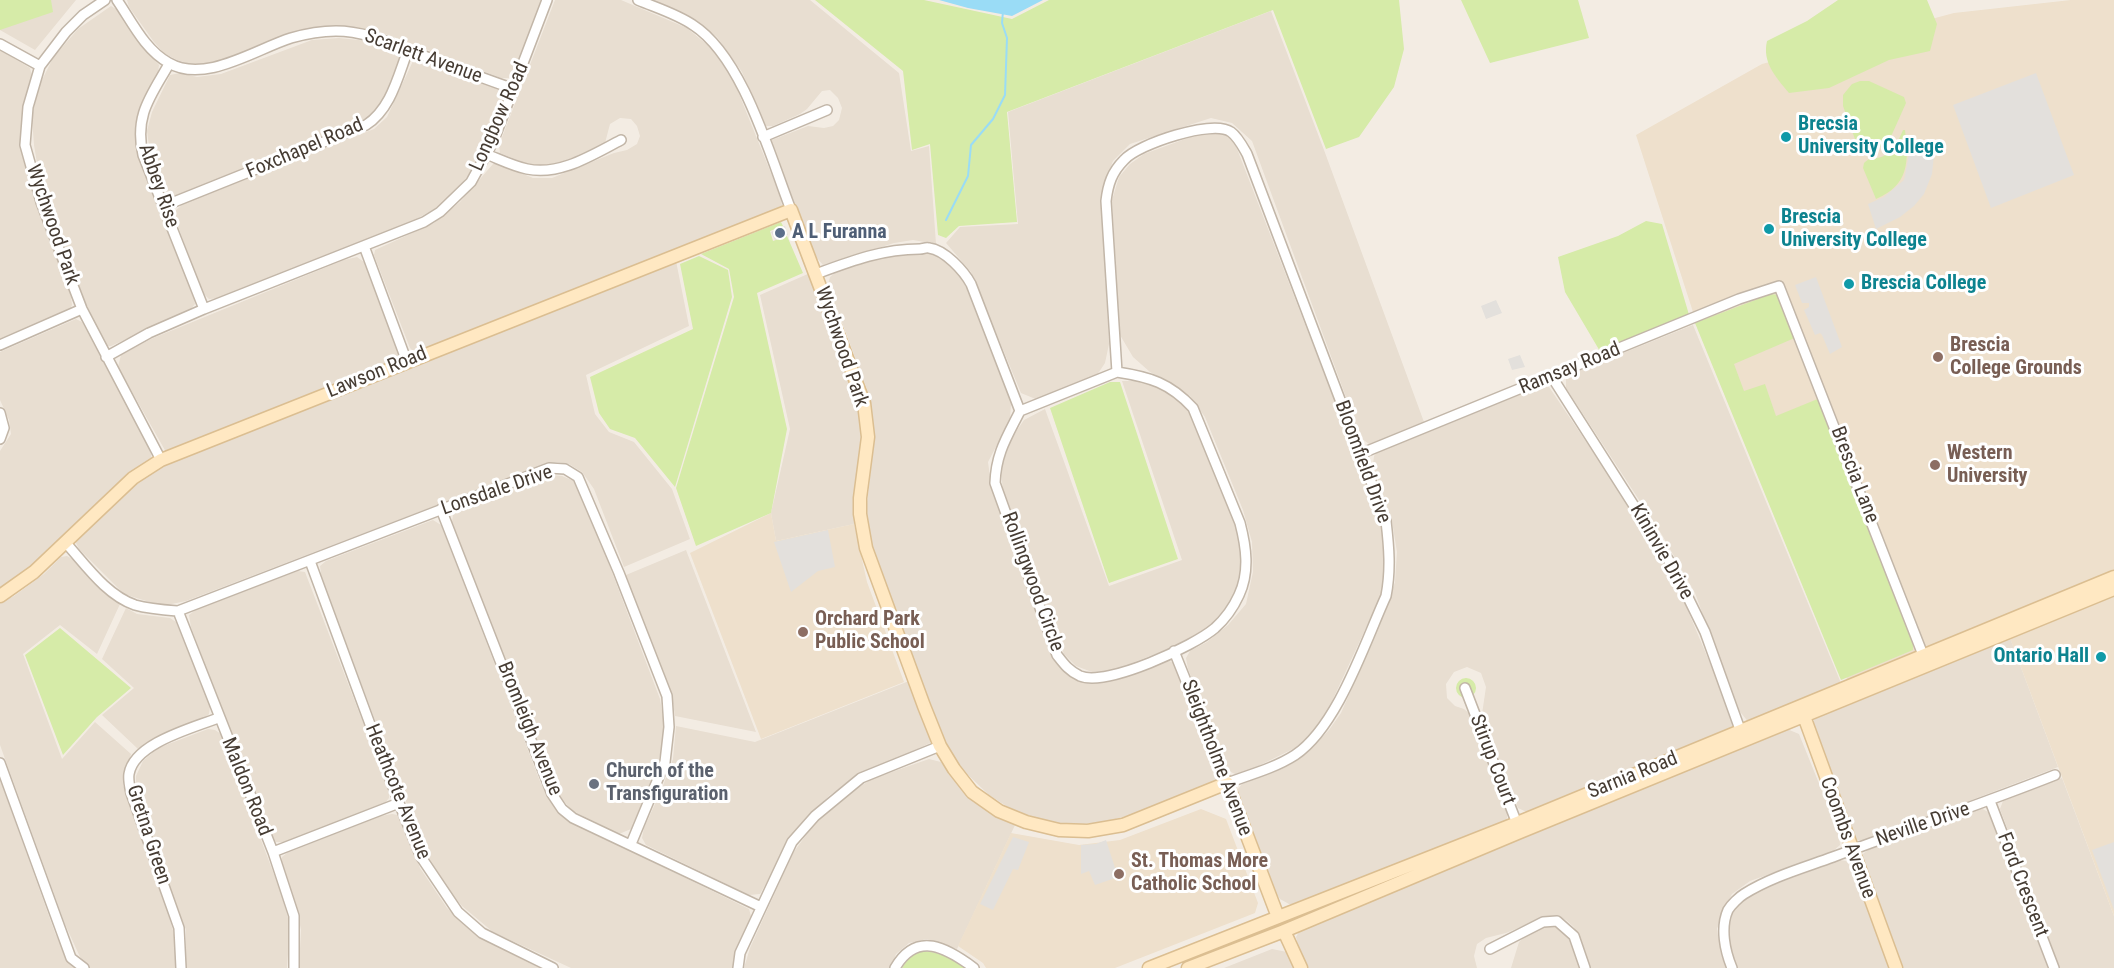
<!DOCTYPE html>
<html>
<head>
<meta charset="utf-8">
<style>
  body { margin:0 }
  canvas { display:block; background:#f3ece3 }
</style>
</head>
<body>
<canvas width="2114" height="968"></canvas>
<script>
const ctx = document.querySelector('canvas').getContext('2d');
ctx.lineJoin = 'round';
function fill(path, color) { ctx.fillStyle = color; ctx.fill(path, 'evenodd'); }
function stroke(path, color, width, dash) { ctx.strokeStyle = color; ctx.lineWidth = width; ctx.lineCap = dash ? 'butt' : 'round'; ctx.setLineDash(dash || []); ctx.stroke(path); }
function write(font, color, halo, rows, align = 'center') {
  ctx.font = font + ' "Roboto Condensed",sans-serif'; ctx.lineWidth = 6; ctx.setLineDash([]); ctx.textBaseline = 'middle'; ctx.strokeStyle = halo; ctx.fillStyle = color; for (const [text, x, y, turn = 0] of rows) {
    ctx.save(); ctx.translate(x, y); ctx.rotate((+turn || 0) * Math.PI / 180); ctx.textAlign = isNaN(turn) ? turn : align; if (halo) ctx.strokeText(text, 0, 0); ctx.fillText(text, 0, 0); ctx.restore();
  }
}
fill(new Path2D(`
  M0 0H76L35 50 0 30Z
  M127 0H543L513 74 509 78H501L394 37 371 30 351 27H334L208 65H193L177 60 164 53 154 42 129 7Z
  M555 0H621L687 28 711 48 726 65 737 89 781 198 782 206 778 211 420 353 413 351 410 348 374 255 375 250 434 223 460 202 493 164H499L533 178H552L614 153 627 150 637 144 640 136 637 126 631 119 620 118 610 124 605 143 601 147 548 167 532 166 500 153 499 145Z
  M653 0H810L899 73 911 151 929 146 936 244 913 240 894 243 823 265 817 258 771 147 772 140 808 126 824 128 833 126 839 120 842 108 838 98 830 90 822 91 807 109 800 114 773 126H765L742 72 717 37 684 13Z
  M111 6 116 9 136 38 159 65 158 73 141 111 136 130 138 154 194 295 195 304 190 310 111 346H106L86 304 39 175 34 145 32 117 39 86 53 58 78 29Z
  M1271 11 1324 150 1424 422 1377 443 1369 444 1361 438 1252 141 1232 123 1211 118 1130 144 1113 161 1103 186 1102 215 1109 344 1105 363 1097 375 1038 400 1021 393 971 272 946 243 960 227 1018 224 1008 112Z
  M339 38 368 41 394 48 399 53V61L382 104 375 115 362 123 181 194 172 196 165 191 150 153 147 131 152 112 170 75 180 73 197 77 221 74 312 40Z
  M0 50 30 68 32 76 22 113 21 141 24 162 71 297 72 305 70 310 0 340Z
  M419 59 500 90 504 97 475 167 459 187 441 205 413 221 220 298 209 299 203 293 176 221V210L183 204 374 129 387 117 413 61Z
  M1207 131 1223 133 1234 141 1383 526 1387 559 1383 591 1321 725 1295 748 1248 771 1235 774 1229 771 1188 669 1186 658 1190 651 1207 642 1228 625 1246 604 1253 572 1252 542 1243 510 1205 417 1190 396 1170 382 1150 372 1133 357 1120 335 1112 200 1119 177 1130 164 1144 154Z
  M909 253 933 254 949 263 963 280 1011 403 1010 420 988 462 991 484 1055 659 1068 675 1075 679 1089 684 1112 681 1161 663 1169 661 1175 663 1217 769 1218 777 1216 782 1133 814 1101 823 1061 825 1019 814 989 795 963 770 945 742 876 561 867 530V504L874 439 872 410 867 389 828 285 830 277 836 272 878 258Z
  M357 257 364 262 399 349 400 356 398 360 166 452 118 367 121 355 151 339 344 260Z
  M676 261 689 326 586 375 595 414 609 432 634 442 672 489 690 539 624 567 594 489 582 472 569 464 557 462 542 465 186 601 162 606 124 594 79 549 75 541 82 532 143 479 163 466Z
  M810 273 856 398 861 420V442L854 500V524L776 541 771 513 790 429 760 295Z
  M76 319 82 322 150 449 152 460 41 559 0 592V451L11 434 9 420 0 400V352Z
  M1693 325 1843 688 1750 724 1737 708 1695 593 1662 535 1566 388V379L1576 372Z
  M1122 381H1139L1162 387 1186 407 1200 430 1239 532 1243 559 1238 587 1230 605 1212 626 1183 643 1112 671 1092 672 1076 666 1064 654 1055 634 1003 491 1001 471 1004 453 1013 436 1024 420 1045 409 1109 586 1182 560Z
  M1540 387H1549L1667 561 1733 718 1735 727 1531 814 1518 808 1482 714 1486 687 1481 673 1467 667 1454 672 1446 684 1447 698 1455 706 1464 709 1471 715 1507 810V818L1505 823 1300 904H1289L1280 899 1273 888 1238 795V789L1242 784 1291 763 1310 750 1329 730 1341 713 1384 615 1395 582 1397 552 1392 521 1373 465 1374 456 1380 449Z
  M550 475 562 476 574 481 582 493 660 699 664 724 662 748 654 775 631 829 619 834 573 811 559 796 543 762 452 522 453 515 457 509Z
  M433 520 441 525 541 784 565 819 749 909 751 916 735 957 733 968H571L493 932 462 906 438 877 419 836 322 580 320 566 326 561Z
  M686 550 756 732 675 716 673 703 626 575Z
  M67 556 76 561 108 595 120 604 97 654 60 625 23 654 62 759 95 722 131 754 123 785 168 913 175 938 177 968H90L86 965 80 957 65 924 0 745V603L14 596 44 574 61 557Z
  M298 571 305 572 389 790V798L384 804 285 842H276L271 839 191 627 189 615 198 608Z
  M126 608 137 614 170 618 176 622 210 707 209 714 204 719 158 736 138 749 102 715 134 688 102 659Z
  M2010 638 2058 767 1864 841 1856 840 1852 836 1812 724 1816 717Z
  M909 681 931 736 930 743 857 777 830 795 798 827 760 894 749 895 646 845 642 838 644 828 661 791 673 759 676 726 755 742Z
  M208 729 215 730 221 734 281 893 290 925 287 968H186V930L136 798V776L143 761 158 748Z
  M1787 729 1799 734 1839 833 1840 845 1832 852 1750 881 1732 894 1723 911 1717 929 1721 954 1726 968H1591L1574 927 1566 920 1557 917 1547 916 1506 933 1486 938 1477 944 1474 956 1477 968H1308L1298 945 1296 937 1300 930 1780 730Z
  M929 759 941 762 971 798 993 813 1015 825 957 949 927 939 909 943 896 954 891 968H744L750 948 793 853 815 823 843 797 872 779Z
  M2062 778 2114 916V968H2060L2000 809 2003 801Z
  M0 779 55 933 68 960 76 968H0Z
  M1981 808 1988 812 2048 968H1902L1862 863 1863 854 1868 850Z
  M392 814 398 815 402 822 420 868 447 908 477 936 540 968H299L301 930 297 910 281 864 282 857 287 853 381 816Z
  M1840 860 1846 861 1851 867 1890 968H1738L1729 945V929L1733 913 1741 900 1757 891Z
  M1551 925 1560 927 1567 933 1581 968H1511L1519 942 1533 930Z
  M1272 949 1287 952 1295 968H1224Z`), '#e8ded1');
fill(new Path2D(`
  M2071 0H2114V916L2010 638 1849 684 1693 312 1636 135 1762 64 1954 13Z
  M771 513 776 541 854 524 867 582 904 682 761 739 690 553Z
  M1201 809 1226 819 1258 903 1255 913 1115 968H986L983 963 958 946 1011 833 1079 845 1120 840Z`), '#eee0cc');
fill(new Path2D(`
  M0 0H51L53 12 0 30Z
  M815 0H924L1012 19 1049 0H1399L1404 49 1394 87 1359 137 1326 149 1273 10 1007 112 1017 222 959 226 946 238 938 235 930 144 912 150 903 71Z
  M1461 0H1578L1589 38 1490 63Z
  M1838 0H1927L1937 24 1930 51 1889 60 1829 88 1789 93C1776 77 1762 63 1767 41L1807 21Z
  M1860 81H1869L1904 97 1906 103 1889 141 1883 146 1872 148 1864 147 1856 142 1843 106V95L1852 84Z
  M1903 130H1905C1909 162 1909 185 1876 199L1863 168 1864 163C1869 158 1871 159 1877 158 1891 156 1898 142 1903 130Z
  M1646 221 1662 224 1690 318 1601 353 1565 292 1558 257 1618 236Z
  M781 222 783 226 770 231 773 241 787 236 803 273 757 293 787 429 771 513 696 546 676 488 734 297 729 269 701 254Z
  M699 256 728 270 732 297 675 487 635 438 610 429 599 413 590 377 693 329 680 264Z
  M1771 294 1778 295 1797 337 1734 364 1744 391 1765 384 1776 416 1820 398 1913 645V650L1841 680 1695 323Z
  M1110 382H1120L1178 559 1109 583 1050 408Z
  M60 628 131 688 97 717 63 755 25 655Z
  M1456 688a10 10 0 1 1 20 0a10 10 0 1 1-20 0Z
  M922 951C938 952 953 957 966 968H902L911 955Z`), '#d6eba8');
fill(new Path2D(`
  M2036 73 2074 175 1991 208 1953 105Z
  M1909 154 1934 155 1932 174 1924 194 1914 206 1900 217 1876 229 1868 204 1884 197 1904 180Z
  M785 226 788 235 775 240 771 232Z
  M1816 277 1842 347 1830 354 1822 335 1820 333 1815 335 1804 310 1809 307V303H1802L1795 285Z
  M1496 300 1502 313 1486 319 1481 306Z
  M1520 355 1525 367 1512 370 1508 359Z
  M828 530 835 567 818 571 791 592 774 542Z
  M1013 837 1029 842 1018 870 1013 869 993 910 980 904Z
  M1106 840 1118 877 1095 885 1089 871 1081 874V845L1096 844Z
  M2114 842V910L2092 850Z`), '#e3e0dc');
fill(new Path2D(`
  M939 0H1043L1012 16 968 8Z`), '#9adcf6');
stroke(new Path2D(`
  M946 220 968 176 971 145 993 119 1005 95 1007 38 1002 23 1003 11`), '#9adcf6', 2);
const street = new Path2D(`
  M105 0 83 15 66 32 40 66 28 107 25 145 41 202 82 309 161 460
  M117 0C132 22 145 50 169 63 205 84 256 49 291 38 305 34 321 31 336 31 366 31 392 44 419 54 451 66 482 78 514 89
  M638 0C657 8 677 14 693 25 743 57 770 156 791 210
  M0 44 40 66
  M169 64C151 96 134 115 143 155L204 309
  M763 137 827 110
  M486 154C499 159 513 166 527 169 560 176 592 155 621 140
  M164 206 366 125C391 109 398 76 408 50
  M364 246 407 362
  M816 274C851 261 882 249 920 249 923 249 926 247 929 248 945 250 964 271 971 284L1020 411
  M0 345 82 309
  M106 357 149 333 204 309 424 222 440 212 471 182 493 142 547 0
  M1117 372 1106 201C1108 184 1112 172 1124 160 1138 144 1213 119 1231 132 1238 137 1243 147 1247 154L1386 521C1389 547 1391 570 1386 596 1365 642 1338 726 1295 755 1275 768 1249 775 1227 783L1174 651
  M1117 372C1150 377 1170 383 1193 408L1240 523C1246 546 1250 572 1239 595 1234 606 1225 619 1215 628 1194 646 1107 687 1080 676 1069 671 1064 664 1057 655L995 483C996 453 1007 437 1020 411Z
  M1552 377 1673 567 1705 632 1742 735
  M0 413 4 428 0 439
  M1360 454 1739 299 1779 286 1925 660
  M441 509 552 794 562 809 573 818 761 907
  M65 542C85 564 106 595 135 605 149 609 164 610 178 611L549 468 565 469 578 477 619 573 667 696 669 727 665 762 631 844
  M310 561 399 803 421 857 458 912 482 933 553 968
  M178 611 273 852 294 916V968
  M1465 688 1519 829
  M0 763 71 958 84 968
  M1990 801 2054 968
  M273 852 399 803
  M1490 949 1543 922 1557 921 1574 936 1585 968
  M181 968 179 928 131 793C130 788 128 780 129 774 134 743 193 728 218 718
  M738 968 740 953 792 842 815 816 861 778 940 746
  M895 968C917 930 947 948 974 968
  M1732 968C1725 951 1720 928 1728 910 1731 905 1739 897 1744 894 1771 877 1803 868 1833 857 1907 829 1982 804 2055 775`);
const secondary = new Path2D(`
  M0 596 34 572 133 478 161 460 791 210 864 403 868 437 860 498V514L866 548 924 706 940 746 954 769 972 792 999 811 1026 822 1059 830 1088 831 1123 825 1227 783 1278 917
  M1801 708 1896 968
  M1284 931 1301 968
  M1149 968 1517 823 2114 577
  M1188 968 1284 931 1520 832 2114 589`);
stroke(street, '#c2b6a8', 12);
stroke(secondary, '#dbbe91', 15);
stroke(street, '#fff', 9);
stroke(secondary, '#ffe8c2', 12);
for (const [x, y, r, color] of [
  [1786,137,6,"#0f9aa8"],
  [1769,229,6,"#0f9aa8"],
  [780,233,6,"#5c6f8a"],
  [1849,284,6,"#0f9aa8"],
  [1938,357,6,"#8d6e63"],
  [1935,465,6,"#8d6e63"],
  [803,632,6,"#8d6e63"],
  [2101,657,6,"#0f9aa8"],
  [594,784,6,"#6b7280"],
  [1119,874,6,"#8d6e63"]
]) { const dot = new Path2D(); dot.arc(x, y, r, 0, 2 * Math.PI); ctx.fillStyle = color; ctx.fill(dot); stroke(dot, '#fff', 2); }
write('20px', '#463c33', '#fff', [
  ["Scarlett Avenue",423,57,20],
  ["Longbow Road",500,117,-66],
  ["Foxchapel Road",305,149,-23],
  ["Abbey Rise",158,186,71],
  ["Wychwood Park",52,225,71],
  ["Wychwood Park",841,347,71],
  ["Ramsay Road",1570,369,-22],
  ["Lawson Road",377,373,-22],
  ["Bloomfield Drive",1362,462,70],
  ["Brescia Lane",1854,475,69],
  ["Lonsdale Drive",497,491,-19],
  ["Kininvie Drive",1661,552,60],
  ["Rollingwood Circle",1032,582,70],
  ["Bromleigh Avenue",529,729,68],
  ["Sleightholme Avenue",1216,758,69],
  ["Stirup Court",1492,760,69],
  ["Sarnia Road",1633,776,-22],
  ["Maldon Road",246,787,68],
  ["Heathcote Avenue",397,792,68],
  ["Neville Drive",1923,825,-19],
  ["Gretna Green",148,835,72],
  ["Coombs Avenue",1847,838,70],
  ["Ford Crescent",2022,885,69]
]);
write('bold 20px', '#0d838f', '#fff', [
  ["Brecsia",1798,125],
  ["University College",1798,148],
  ["Brescia",1781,218],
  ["University College",1781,241],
  ["Brescia College",1861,284],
  ["Ontario Hall",2089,657,"right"]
], 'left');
write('bold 20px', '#4e5e75', '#fff', [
  ["A L Furanna",792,233]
], 'left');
write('bold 20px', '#785e54', '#fff', [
  ["Brescia",1950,346],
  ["College Grounds",1950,369],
  ["Western",1947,454],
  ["University",1947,477],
  ["Orchard Park",815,620],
  ["Public School",815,643],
  ["St. Thomas More",1131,862],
  ["Catholic School",1131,885]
], 'left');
write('bold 20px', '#5b616d', '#fff', [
  ["Church of the",606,772],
  ["Transfiguration",606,795]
], 'left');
</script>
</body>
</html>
